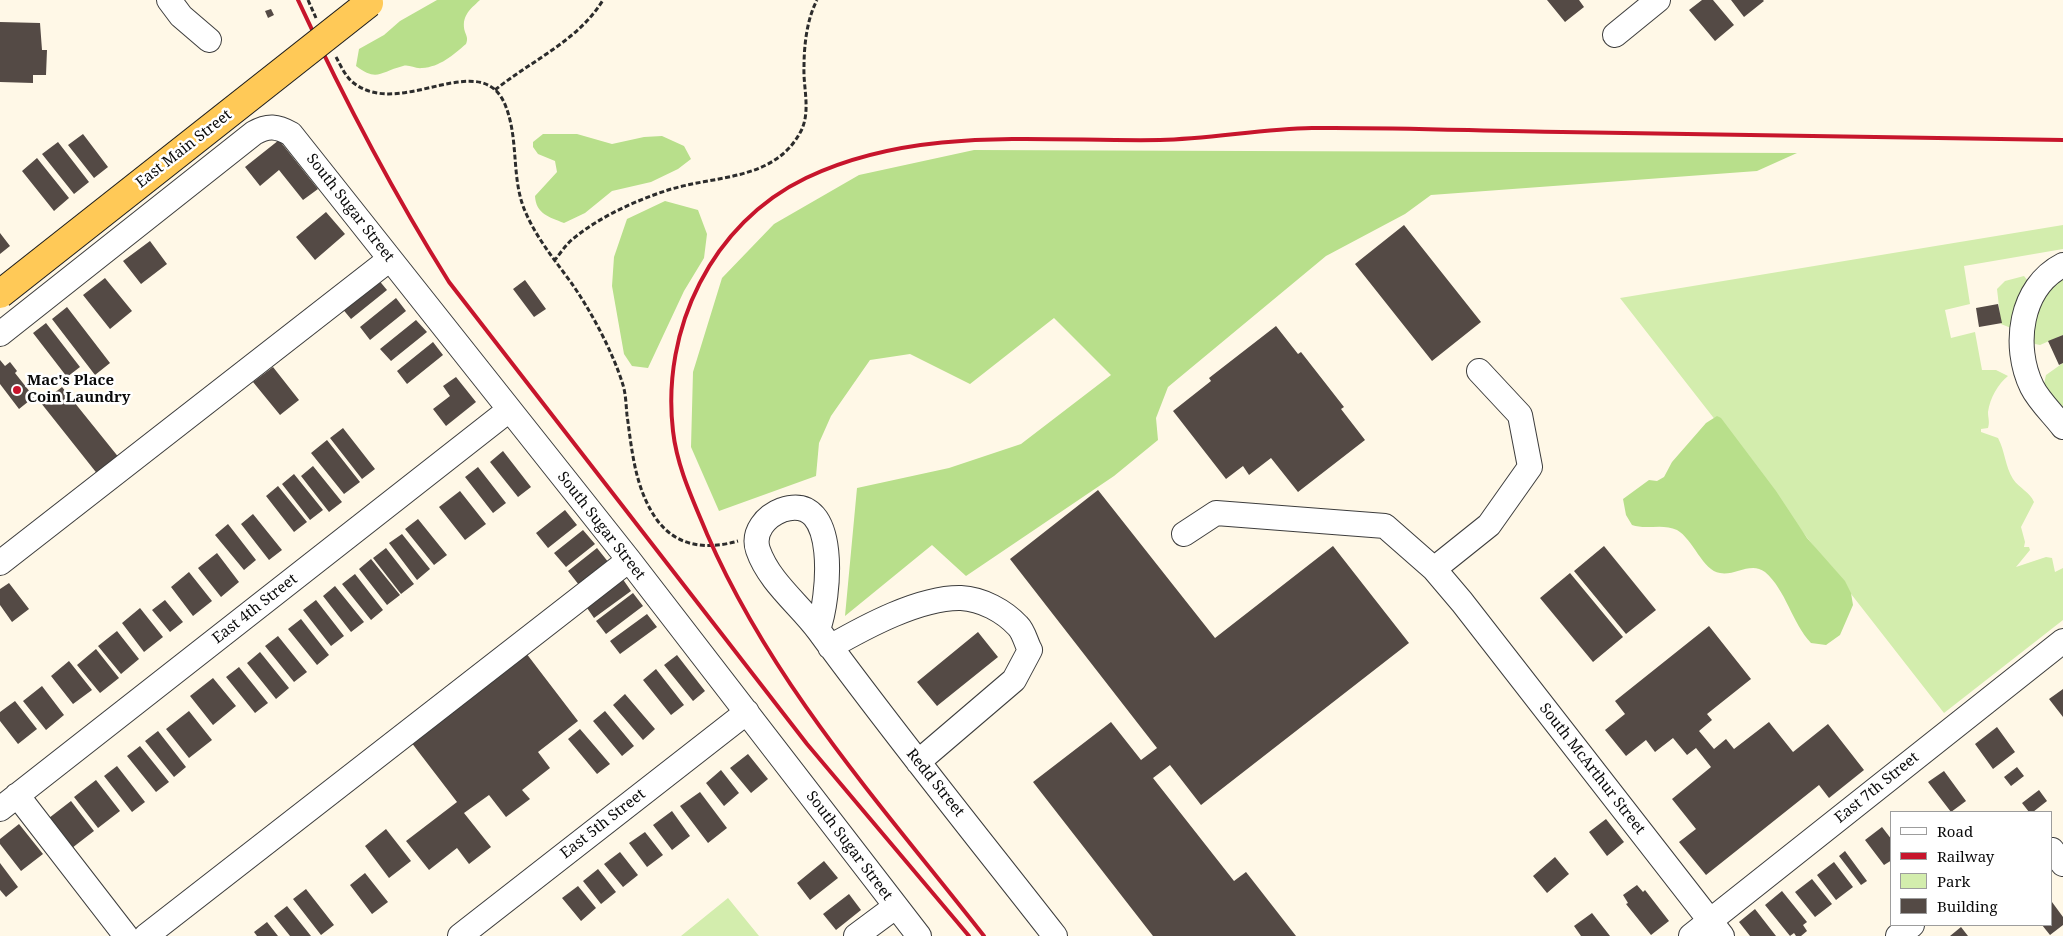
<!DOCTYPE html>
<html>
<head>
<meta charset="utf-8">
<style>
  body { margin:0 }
  #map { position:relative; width:2063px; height:936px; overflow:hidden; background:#fff8e7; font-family:"Noto Serif",serif }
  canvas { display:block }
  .legend { position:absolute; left:1890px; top:811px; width:162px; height:115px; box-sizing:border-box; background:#fff; border:1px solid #9d9d9d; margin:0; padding:6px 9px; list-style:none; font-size:15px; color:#0a0a0a }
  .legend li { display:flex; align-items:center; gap:10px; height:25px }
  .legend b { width:25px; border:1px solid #9d9d9d }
</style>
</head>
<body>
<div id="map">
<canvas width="2063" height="936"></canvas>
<ul class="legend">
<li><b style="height:6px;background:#fff"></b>Road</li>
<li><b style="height:6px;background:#c7152c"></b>Railway</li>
<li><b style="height:14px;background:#d3edad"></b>Park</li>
<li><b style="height:14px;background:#544a45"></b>Building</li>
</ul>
</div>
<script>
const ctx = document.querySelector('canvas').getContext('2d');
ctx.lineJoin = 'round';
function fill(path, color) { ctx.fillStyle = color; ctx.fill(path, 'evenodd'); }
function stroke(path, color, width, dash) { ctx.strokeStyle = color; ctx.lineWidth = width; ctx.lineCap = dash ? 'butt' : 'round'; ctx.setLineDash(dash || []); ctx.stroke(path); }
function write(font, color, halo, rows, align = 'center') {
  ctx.font = font + ' "Noto Serif",serif'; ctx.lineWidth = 5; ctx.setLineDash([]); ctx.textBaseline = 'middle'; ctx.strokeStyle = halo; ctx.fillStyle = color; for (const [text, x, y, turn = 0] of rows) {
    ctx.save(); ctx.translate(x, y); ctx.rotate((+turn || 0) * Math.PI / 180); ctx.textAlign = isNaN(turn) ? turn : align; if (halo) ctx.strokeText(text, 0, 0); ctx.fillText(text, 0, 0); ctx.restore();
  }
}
fill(new Path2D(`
  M2063 225V249L1964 266 1970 304 1945 310 1951 338 1975 332 1982 370H1996L2008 376C1998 384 1990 398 1988 412 1988 418 1990 422 1988 428L1981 429V432L1998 438C2005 451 2005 466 2013 479 2019 488 2030 492 2034 502L2021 527 2025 542 2024 547H2029L2030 550 2016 567 2046 557 2052 558 2055 572 2063 568V620L1944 713 1620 298Z
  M2024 276 2028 281 2018 300 2011 328 2001 324 1997 289 2005 281Z
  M2063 276V335L2040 345 2035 344 2031 339 2039 302Z
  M2063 363V412L2044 384 2046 375Z
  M728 898 759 936H681Z`), '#d3edad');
fill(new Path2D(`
  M437 0H480C469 10 461 17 465 32 467 37 468 39 466 44 453 55 440 67 422 68 415 69 409 64 403 66 380 72 377 82 356 66L359 49 384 35 400 21Z
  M543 134H577L612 144 644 137 662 136 684 146 691 159 678 169 651 182 612 191 585 213 564 223C549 217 536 214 535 196L557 172 555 161 538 154 533 147V142Z
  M974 150 1797 153 1757 171 1431 195 1405 214 1326 256 1168 387 1156 418 1158 440 1114 476 966 576 932 545 845 616 857 488 949 468 1021 444 1111 375 1054 318 970 384 910 354 870 360 831 416 819 443 816 476 719 511 691 447 693 372 722 278 774 224 859 175Z
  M665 201 698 210 707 234 704 258 684 291 648 368 632 366 624 354 612 286 614 257 627 219Z
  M1717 416 1721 418 1776 491 1807 538 1845 581 1851 593 1853 605 1840 635 1826 645 1811 643C1792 623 1786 590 1765 572 1751 561 1735 576 1720 573 1703 571 1693 539 1677 530 1663 523 1646 530 1632 525L1626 515 1623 499 1649 480 1657 481 1664 477 1672 462 1706 423Z`), '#b8df8b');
fill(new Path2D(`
  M1547 0H1579L1584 7 1565 22Z
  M1702 0H1713L1734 25 1715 41 1689 10Z
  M1731 0H1763L1764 1 1744 17Z
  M271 9 274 15 268 18 265 11Z
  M0 22 40 23 42 50H47L46 75H33V83L0 82Z
  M83 134 108 167 94 178 68 145Z
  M279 140 318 189 303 200 279 170 260 186 245 167Z
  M58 142 89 182 74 194 42 154Z
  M37 158 69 198 54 211 22 171Z
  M326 212 345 234 315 260 296 237Z
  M1404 225 1481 322 1432 361 1355 264Z
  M0 233 10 246 0 254Z
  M150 241 167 264 141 284 123 261Z
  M105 278 132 311 110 329 83 295Z
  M377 278 387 290 351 319 341 307Z
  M525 280 546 309 534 317 513 289Z
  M396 298 406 311 370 340 360 327Z
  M1998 304 2002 323 1979 327 1976 308Z
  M67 307 110 363 95 375 52 319Z
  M416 320 427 332 391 361 380 349Z
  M46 323 80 367 67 377 33 333Z
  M1276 326 1298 354 1301 352 1344 407 1341 409 1365 440 1298 492 1271 458 1249 475 1243 466 1226 479 1173 411 1211 381 1209 378Z
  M2063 335V363L2059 365 2048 341Z
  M433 342 443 355 407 384 397 371Z
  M0 360 5 366 10 362 17 371 15 373 34 397 19 409 0 384Z
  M273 367 299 400 280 415 253 382Z
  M456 377 476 402 446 426 433 409 450 396 443 386Z
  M62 387 120 459 99 476 41 403Z
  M343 428 375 469 362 479 330 438Z
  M327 440 360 482 344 494 311 453Z
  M503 451 531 487 518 497 490 462Z
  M313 466 342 502 329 512 301 476Z
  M478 467 506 503 493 513 465 477Z
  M294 474 323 510 310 520 282 484Z
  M278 486 307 522 294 532 266 496Z
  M1098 490 1215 638 1333 546 1409 643 1201 805 1170 765 1153 778 1234 881 1246 872 1296 936H1153L1033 782 1111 722 1141 760 1157 748 1010 559Z
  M460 491 486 524 465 540 439 507Z
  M565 510 577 525 548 548 536 533Z
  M253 514 282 550 269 560 241 524Z
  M418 519 447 555 434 565 405 529Z
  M228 524 256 560 244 570 215 535Z
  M583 530 595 544 566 567 554 553Z
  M402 534 430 569 417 580 389 543Z
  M1604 546 1656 610 1626 634 1574 571Z
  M386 548 414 584 401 594 373 558Z
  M597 548 609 563 579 585 568 571Z
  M217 553 239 582 221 597 198 568Z
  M371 559 400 595 387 605 359 569Z
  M189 572 212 601 193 616 171 587Z
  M1570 573 1623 637 1593 662 1540 598Z
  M355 574 383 610 371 620 342 584Z
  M622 578 631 591 594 618 585 605Z
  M9 583 29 609 12 622 0 605V589Z
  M335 586 364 622 351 632 323 596Z
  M633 593 643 606 606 634 596 621Z
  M165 600 183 622 170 632 152 610Z
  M316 600 344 636 331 646 303 610Z
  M140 608 163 637 144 652 122 623Z
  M647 614 657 627 620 654 610 641Z
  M301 619 329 655 317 665 288 629Z
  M1709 626 1751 679 1707 714 1712 720 1699 731 1714 749 1726 739 1734 749 1769 722 1793 752 1828 724 1864 770 1829 798 1819 785 1706 875 1679 842 1696 829 1672 799 1711 767 1696 748 1687 755 1673 738 1655 752 1646 740 1626 756 1605 730 1625 714 1615 701Z
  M117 631 139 659 121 674 98 646Z
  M978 632 998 657 937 706 917 682Z
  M278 636 307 672 294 682 265 646Z
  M96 649 119 678 100 693 77 665Z
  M260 652 289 688 276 699 247 663Z
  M526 653 578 721 538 752 550 768 522 790 530 799 506 817 489 795 464 813 491 847 469 864 457 848 429 870 406 841 457 802 411 742Z
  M677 655 705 691 693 701 664 665Z
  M69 661 92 690 73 704 51 676Z
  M239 667 268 703 255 713 226 677Z
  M656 669 684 705 671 715 643 680Z
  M213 678 236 706 213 725 190 696Z
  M42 686 64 715 46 730 23 701Z
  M2063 689V717L2049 699Z
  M625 694 655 729 643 740 613 705Z
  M15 701 37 729 18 744 0 721V712Z
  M189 711 212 740 189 758 166 729Z
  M605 711 634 746 622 756 593 721Z
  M1997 727 2015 752 1993 769 1975 744Z
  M580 729 610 764 597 774 568 739Z
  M158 731 186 767 174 777 145 741Z
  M140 746 169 782 156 792 127 756Z
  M748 754 768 779 751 793 730 768Z
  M117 766 145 802 132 812 104 776Z
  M2017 767 2024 776 2011 786 2004 777Z
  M721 770 739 793 724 806 706 783Z
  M1944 771 1966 801 1951 812 1928 782Z
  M96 780 120 811 98 828 74 797Z
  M2039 790 2047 801 2033 812H2029L2022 803Z
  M700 792 727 828 708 843 680 806Z
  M71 801 94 831 72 848 49 818Z
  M672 811 690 836 672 850 653 825Z
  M1606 819 1624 842 1607 856 1589 832Z
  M19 824 43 854 21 871 0 844V839Z
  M1882 827 1892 840V860L1884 865 1865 840Z
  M386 829 411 861 389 878 365 846Z
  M645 832 663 855 647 867 629 843Z
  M1845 851 1867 881 1861 885 1839 856Z
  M620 852 638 875 623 887 604 864Z
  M1555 857 1569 874 1547 893 1533 876Z
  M824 861 838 878 810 900 797 883Z
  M1834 862 1853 887 1836 900 1817 875Z
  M0 863 18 887 6 897 0 890Z
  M598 869 616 892 601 904 583 881Z
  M365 873 388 902 372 914 350 885Z
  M1812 879 1832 904 1815 917 1795 892Z
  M1637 885 1643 892 1645 890 1669 921 1651 935 1626 904 1628 903 1623 895Z
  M578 886 596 908 581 921 562 898Z
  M306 889 334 925 321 935 293 899Z
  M1782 891 1807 922 1803 925 1807 931 1801 936H1796L1794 933 1790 936 1765 905Z
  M849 894 861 910 836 930 823 914Z
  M2052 902 2063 917V925L2050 935 2042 925H2052Z
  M287 906 311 936H290L274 916Z
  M1755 909 1776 936H1750L1739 922Z
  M1592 913 1610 936H1581L1574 926Z
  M267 922 278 936H257L254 932Z
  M1961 927 1968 936H1950Z`), '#544a45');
const minor = new Path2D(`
  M169 0 181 16 209 40
  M1615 35 1658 0
  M2063 265C2020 287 2012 346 2032 387 2039 401 2053 414 2063 427
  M0 334 254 133C268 125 277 126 291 134L629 560 919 936
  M1184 534 1216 513 1385 526 1434 569 1462 602 1722 936
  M0 563 390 259
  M1434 569 1489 525 1530 467 1520 415 1479 371
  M818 629C829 601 841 490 782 510 766 516 752 532 758 550 769 582 800 605 819 631 895 735 976 835 1055 936
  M830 647C865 627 920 597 961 598 982 599 1004 611 1018 626 1024 632 1026 643 1030 650L1014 680 918 762
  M17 795 126 936
  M0 809 509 410
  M2052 850 2063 864
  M146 936 629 560
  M460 936 747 712
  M856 936 895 907
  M1691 936 2063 641
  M1898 936 1912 925`);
stroke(minor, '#3d3d3d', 26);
stroke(new Path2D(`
  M308 0 316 18
  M336 57C341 66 346 78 355 84 403 119 483 45 506 107 519 141 511 178 525 211 536 237 553 258 570 281 590 309 613 352 623 385 626 395 626 406 627 415 632 451 635 489 657 520 677 547 707 550 738 541
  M495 90C532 60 578 41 603 0
  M554 261C560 254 566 244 574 238 601 216 635 201 668 190 716 175 775 181 801 131 811 111 803 87 804 67 804 45 807 19 817 0`), '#2c2c2c', 3, [5, 2.5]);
stroke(minor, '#fff', 24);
stroke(new Path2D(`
  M298 0C343 97 392 191 449 282L807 744 969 936
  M984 936C883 807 773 686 707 534 693 500 677 467 673 431 661 329 712 223 806 178 917 125 1041 142 1160 140 1210 139 1261 129 1312 128 1395 127 1479 131 1562 132 1729 135 1896 137 2063 140`), '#c7152c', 4);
const majorBridge = new Path2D(`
  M0 294 369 3`);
stroke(majorBridge, '#1b1b1b', 30, []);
stroke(majorBridge, '#ffc957', 28);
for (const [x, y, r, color] of [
  [17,390,5,"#c7152c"]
]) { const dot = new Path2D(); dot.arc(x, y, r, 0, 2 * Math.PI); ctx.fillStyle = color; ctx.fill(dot); stroke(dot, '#fff', 2); }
write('15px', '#0a0a0a', '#fff', [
  ["East Main Street",184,149,-38],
  ["South Sugar Street",350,208,52],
  ["South Sugar Street",601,526,52],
  ["East 4th Street",255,609,-38],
  ["South McArthur Street",1592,769,52],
  ["Redd Street",935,783,51],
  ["East 7th Street",1877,788,-39],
  ["East 5th Street",603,824,-38],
  ["South Sugar Street",849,846,53]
]);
write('bold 15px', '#0a0a0a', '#fff', [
  ["Mac's Place",27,381],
  ["Coin Laundry",27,398]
], 'left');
</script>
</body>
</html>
